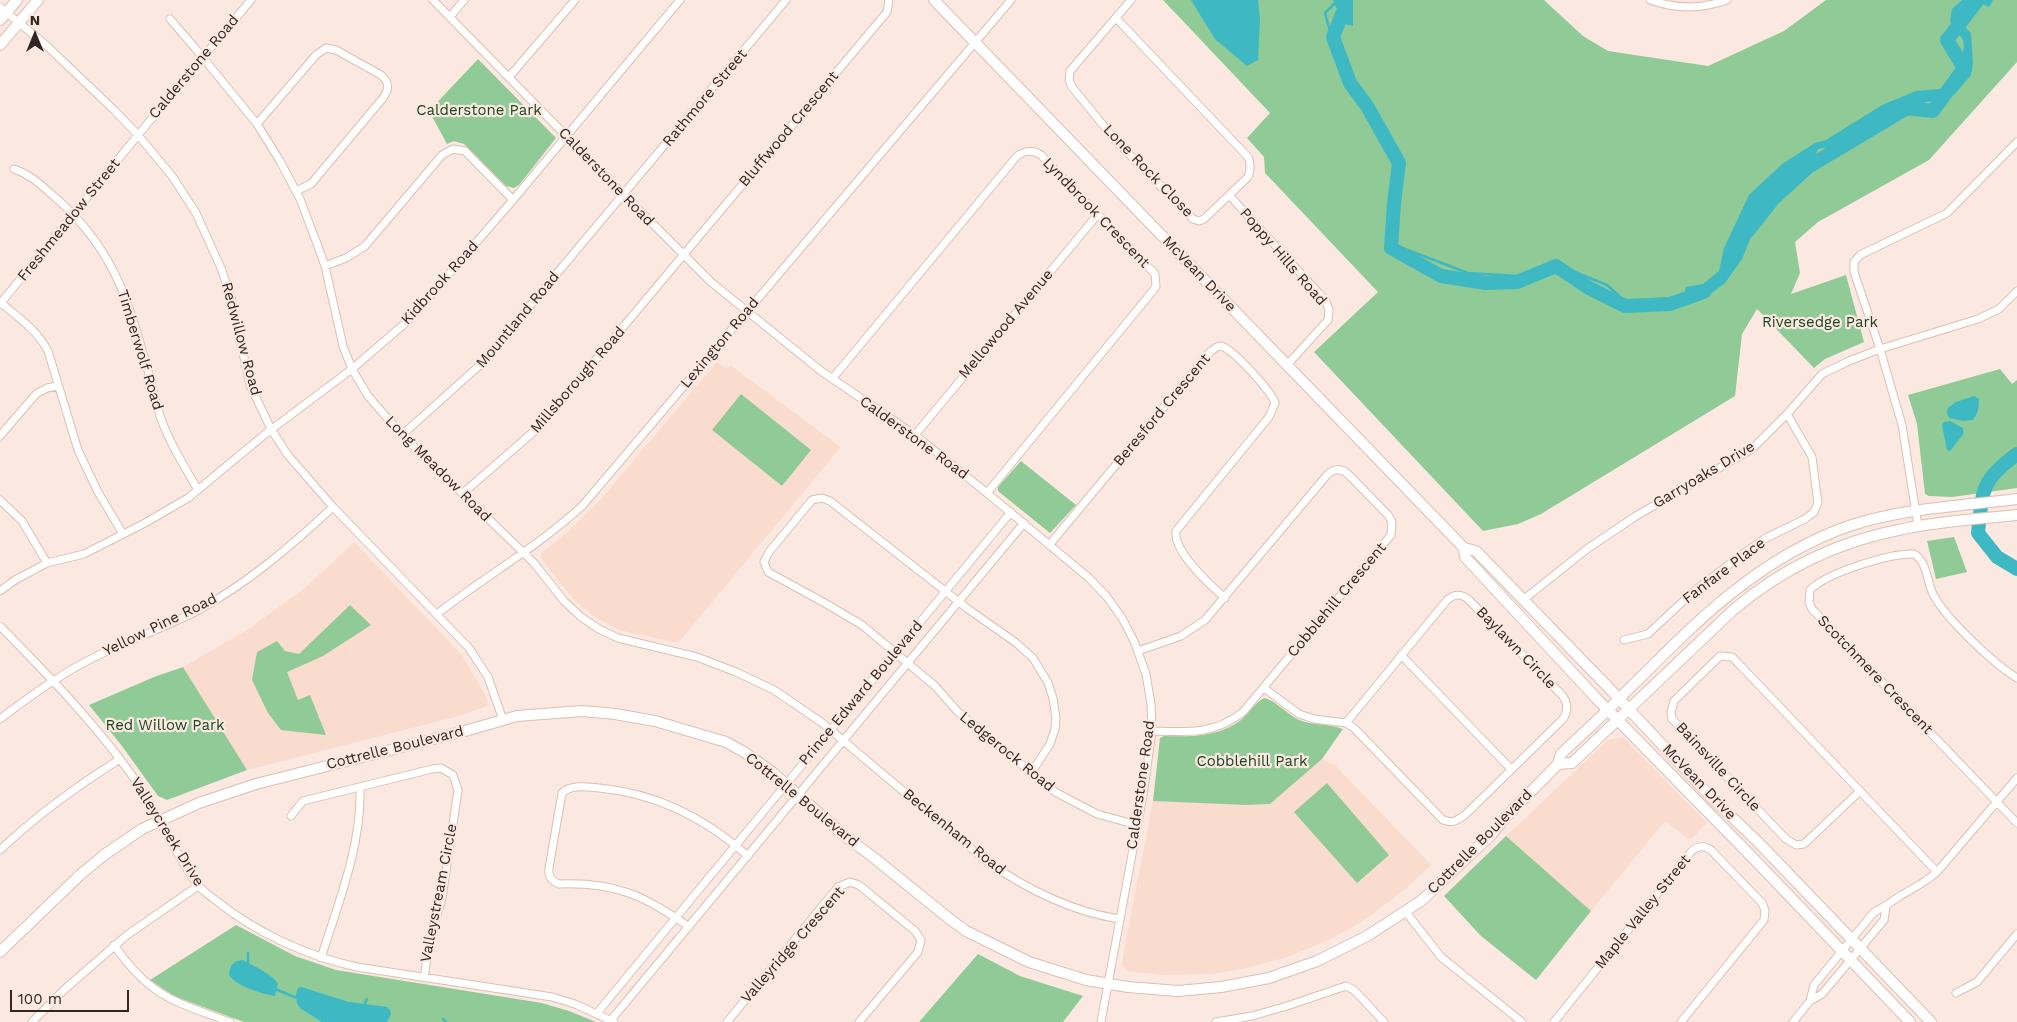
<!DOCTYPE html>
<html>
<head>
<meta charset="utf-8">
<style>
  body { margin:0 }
  #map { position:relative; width:2017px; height:1022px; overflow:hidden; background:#fbe9e1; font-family:"Work Sans",sans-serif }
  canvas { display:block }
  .north { position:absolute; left:10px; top:10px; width:50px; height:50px; -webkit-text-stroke:4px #fbe9e1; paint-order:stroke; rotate:0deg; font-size:14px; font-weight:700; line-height:20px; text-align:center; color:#312621 }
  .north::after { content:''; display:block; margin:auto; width:18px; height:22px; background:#312621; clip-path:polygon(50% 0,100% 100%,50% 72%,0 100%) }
  .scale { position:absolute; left:10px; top:990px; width:119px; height:22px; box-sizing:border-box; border:2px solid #312621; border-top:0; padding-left:6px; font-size:15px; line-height:18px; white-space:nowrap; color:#312621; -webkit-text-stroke:4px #fbe9e1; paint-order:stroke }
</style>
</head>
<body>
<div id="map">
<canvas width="2017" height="1022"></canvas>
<div class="north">N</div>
<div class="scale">100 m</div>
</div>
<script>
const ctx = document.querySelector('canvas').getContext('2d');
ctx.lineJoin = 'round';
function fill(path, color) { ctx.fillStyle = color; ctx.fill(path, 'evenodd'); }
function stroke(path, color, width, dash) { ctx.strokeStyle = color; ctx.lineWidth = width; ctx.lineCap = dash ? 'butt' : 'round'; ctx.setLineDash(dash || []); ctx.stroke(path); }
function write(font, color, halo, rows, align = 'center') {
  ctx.font = font + ' "Work Sans",sans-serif'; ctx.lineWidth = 4.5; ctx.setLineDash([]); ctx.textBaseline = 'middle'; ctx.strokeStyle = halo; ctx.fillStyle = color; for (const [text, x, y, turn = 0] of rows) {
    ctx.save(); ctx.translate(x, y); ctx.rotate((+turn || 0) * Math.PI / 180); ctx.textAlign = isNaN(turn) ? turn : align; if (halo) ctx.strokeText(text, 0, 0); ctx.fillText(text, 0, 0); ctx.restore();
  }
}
fill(new Path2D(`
  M717 362 727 369 730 365 841 447 678 643 619 630 596 618 574 600 541 558V553L569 531 600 500Z
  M354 542 462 655 484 693 488 701 487 706 459 716 247 770 183 667 247 630 305 588Z
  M1623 737 1707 823 1690 840 1665 821 1591 911 1506 836 1608 740Z
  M1322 759 1335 765 1431 865 1403 891 1366 919 1333 938 1288 957 1242 969 1211 974 1162 975 1126 971 1122 964 1123 956 1153 801 1245 805 1270 804Z`), '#fadccf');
fill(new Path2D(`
  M1163 0H1544L1583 36 1608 51 1708 66 1784 31 1826 0H2017V62L1929 160 1818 222 1795 242 1800 273 1791 294 1846 275 1864 342 1825 359 1814 368 1757 309 1742 334 1735 396 1541 514 1518 524 1483 531 1314 352 1378 292 1265 173 1264 157 1247 138 1270 113Z
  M478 59 556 138 519 185 514 188 506 186 464 144 454 141 447 144 429 111Z
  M2000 369 2012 384 2017 380V488L1952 497 1929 496 1925 494 1917 424 1908 395Z
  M741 394 811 450 782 486 712 430Z
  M1021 461 1076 505 1050 533 998 491V487Z
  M1954 537 1967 572 1936 579 1927 541Z
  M350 605 371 625 323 656 287 672 298 700 310 695 326 735 281 730 268 713 252 680 257 652 277 641 285 651 299 654Z
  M183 667 247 770 167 800 158 796 122 746 89 705 154 677Z
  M1264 698C1275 700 1288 715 1299 720 1313 726 1328 723 1343 729L1322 759 1270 804 1245 805 1153 801 1160 738 1164 736C1191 737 1218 737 1241 720 1249 713 1255 703 1264 698Z
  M1327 783 1389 855 1357 883 1294 812Z
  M1506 836 1591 911 1536 980 1481 936 1444 896Z
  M236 925 295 956 336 970 542 1003 569 1011 596 1022H244L174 996 150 980Z
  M978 954 1020 976 1083 996 1063 1022H919Z`), '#90ca96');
fill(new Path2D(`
  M1191 0H1258L1260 19 1258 60 1247 66 1215 39Z
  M1333 0H1353V26L1344 24Z
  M1962 0H1993L1989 7 1977 1 1967 5 1961 15 1960 23 1971 33 1973 64 1971 75 1954 95 1949 98 1911 105 1889 115 1830 152 1824 148 1818 149 1814 160 1789 176 1766 200 1742 259 1725 283 1709 295 1690 299 1684 296 1686 287 1703 284 1719 271 1724 248 1749 195 1782 164 1815 143 1826 140 1882 105 1916 91 1940 89 1955 79 1960 66 1964 46 1963 40 1950 21 1952 9Z
  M1974 396 1979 399C1979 408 1978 413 1973 420L1963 421 1949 418 1947 413 1948 408 1956 402Z
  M1950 421 1963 428 1964 433 1950 451 1947 450 1942 425 1944 422Z
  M243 960C252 965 275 976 278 984L275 996C260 993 238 987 229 975 230 965 233 961 243 960Z
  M301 987 349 1002 387 1007 390 1010 391 1014 387 1022H322L300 1008 297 1003 296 994 298 988Z`), '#3eb8c2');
stroke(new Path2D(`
  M1334 4 1325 13 1343 79 1367 102 1387 131 1396 155 1397 185 1390 216 1391 235 1397 246 1468 273 1517 276 1548 266 1577 273 1607 285 1627 303H1639L1684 296
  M248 964V953
  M275 989 297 998
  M364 1005 367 999
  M443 1019 446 1022`), '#3eb8c2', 2.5);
stroke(new Path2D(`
  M1345 0 1346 4 1333 37 1350 83 1367 106 1399 163 1394 203 1391 248 1441 276 1486 283 1517 282 1556 266 1589 288 1625 306 1670 304 1704 292
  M1748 231 1774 198 1808 167 1907 108 1933 111 1964 68 1947 40 1978 0
  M2017 454C1980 481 1983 490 1978 533L1997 557 2017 569`), '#3eb8c2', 14);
const minor = new Path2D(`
  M433 0 624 195 711 282 821 371 915 435 987 493 1089 578 1107 597 1122 618 1134 641 1146 674 1151 704 1152 731 1143 795 1101 1022
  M1650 0C1675 9 1702 9 1727 0
  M0 7 47 46 114 110 138 135 172 176 196 213 221 268 231 297 250 385 271 429 287 454 333 507 469 648 488 677 503 720
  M450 17 464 0
  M1116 18 1248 157C1251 164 1251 170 1248 177L1204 219 1199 221 1193 219 1116 141 1072 87 1069 80 1070 71 1131 0
  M170 19 195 48 257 124 280 161 300 199 316 241 325 266 343 346 352 369 368 396 402 435 534 563 564 601 581 617 599 629 618 638 697 657 736 672 774 690 821 722 985 860C1026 889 1069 911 1119 919
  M509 77 575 0
  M257 124 316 55 326 48 336 50 381 75C390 83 389 89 383 98L311 184 296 191
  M14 169C32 175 43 187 57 199 108 244 127 293 144 357 150 376 154 396 160 416 169 442 184 466 198 490
  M1229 195 1326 301 1329 310 1328 320 1287 365
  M325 266 346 258 365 246 442 155 453 149 465 151 469 155 513 200
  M1 303C19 318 37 330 48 351L78 450 98 492 123 534
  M0 304 138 135 251 0
  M832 379 1017 156C1026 150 1032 150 1041 155L1155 274 1156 287 987 493
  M402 435 481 364 786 0
  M915 435 1098 214
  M0 436 36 394 47 388 58 386
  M462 494 539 427 551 413 887 12 889 0
  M0 500 22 521 47 563
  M1918 526 1902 425 1880 349 1854 272V262L1860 255 1947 213 2017 142
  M1050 544 1208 354C1211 351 1216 346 1221 346 1231 347 1273 393 1275 403L1269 417 1176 531C1173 551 1210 585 1225 598
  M0 591 15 580 47 563 84 554 145 523 188 498 264 435 352 369 410 319 513 200 680 0
  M1523 600 1587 549 1636 516 1752 449 1787 414 1822 374 1849 361 1880 349 1978 319 1999 309 2017 291
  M437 614C485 576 538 547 583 505L1011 0
  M0 626C46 673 92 720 131 774 156 809 172 849 197 884 201 890 208 894 214 899 255 932 306 956 357 967L552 997 575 1004 614 1022
  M1624 640 1648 634 1694 591 1744 553 1766 538 1805 519 1814 512 1818 503 1812 457 1787 414
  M1138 651 1181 636 1205 620 1327 475C1334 468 1341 468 1348 474L1388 515 1392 522 1391 535 1243 712C1213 735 1188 732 1152 731
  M1401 655 1511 769
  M1720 656 1732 657 1738 663 1860 791 1804 844 1796 845 1786 839 1672 719 1671 712 1674 701Z
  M2017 678C1994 664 1945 618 1933 594 1927 582 1927 561 1914 554 1890 553 1826 573 1810 590L1809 602 1812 609 2017 823
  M1264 688 1299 714 1314 719 1346 723 1354 728 1443 820C1453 824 1458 820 1466 814L1563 719C1569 710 1568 702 1561 694L1468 599C1460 593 1454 594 1447 600L1346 723
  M0 719C33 694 66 670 103 653 134 638 166 627 197 611 248 583 291 546 333 507
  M1031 773 1050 744 1055 729 1056 718 1053 698 1048 683 1033 658 1015 642 968 609 830 501 822 498 812 500 769 552 764 562 768 572 823 602 862 625 935 686 958 712 1055 792 1097 814 1137 825
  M1860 791 1937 872
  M291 816 303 801 432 769 441 768 453 775 458 790 442 898 430 938 424 978
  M0 850C37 815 77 786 120 759
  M1405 911 1441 957 1522 1022
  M689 927C644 895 615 882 559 884 551 881 548 876 549 868L562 793C571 784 587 787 599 788 656 793 705 818 748 856
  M114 945C151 998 174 1001 230 1022
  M321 958C338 904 362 845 360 787
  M1956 993 1977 982 2017 934
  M1810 1001 1814 985 1874 912C1883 908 1889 903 1897 898 1911 889 1925 883 1937 872L2017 778
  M597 1013 1011 512
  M611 1020 1024 523
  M32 1022 65 989 127 935 198 886
  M727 1022 838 887 850 882 859 885 915 931 921 940 918 952 859 1022
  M1216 1022 1252 1016 1287 1006 1346 986 1354 990 1384 1022
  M1554 1022 1691 852C1697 846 1704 845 1711 850L1762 903 1765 910 1764 920 1681 1022
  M1793 1022 1810 1001 1822 994 1869 938 1884 920 1886 907`);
const secondary = new Path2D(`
  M934 0 1464 548 1476 551 1608 687 1713 799 1758 842 1931 1022
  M0 20 17 0
  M0 45 38 0
  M1464 548 1465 557 1596 698 1753 858 1910 1022
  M1558 764 1572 763 1732 611C1781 569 1839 541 1903 529 1940 521 1979 519 2017 515
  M0 952 80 875 104 855 142 829 199 803 256 784 465 731 517 716 582 711 615 714 655 721 726 742 744 752 772 772 846 837 873 857 951 920 966 931 1029 962 1086 980 1128 987 1178 991 1221 987 1269 978 1317 961 1367 936 1421 901 1492 834 1503 820 1558 764 1561 754C1580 736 1600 718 1619 699 1688 630 1754 559 1849 526 1903 508 1961 506 2017 499`);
stroke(minor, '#dcbfb2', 9);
stroke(secondary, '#dcbfb2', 12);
stroke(minor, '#fff', 7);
stroke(secondary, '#fff', 10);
write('15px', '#312621', '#fbe9e1', [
  ["Calderstone Road",194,67,-50],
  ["Rathmore Street",705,98,-50],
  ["Bluffwood Crescent",789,129,-50],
  ["Lone Rock Close",1148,171,46],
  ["Calderstone Road",606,177,46],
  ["Lyndbrook Crescent",1096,213,46],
  ["Freshmeadow Street",69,220,-51],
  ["Poppy Hills Road",1283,257,49],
  ["McVean Drive",1199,274,46],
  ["Kidbrook Road",440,283,-48],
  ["Mountland Road",518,320,-50],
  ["Mellowood Avenue",1006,324,-50],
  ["Redwillow Road",241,339,75],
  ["Lexington Road",720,343,-50],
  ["Timberwolf Road",140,350,73],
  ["Millsborough Road",578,380,-49],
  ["Beresford Crescent",1162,410,-50],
  ["Calderstone Road",914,438,36],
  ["Long Meadow Road",438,469,45],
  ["Garryoaks Drive",1704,475,-31],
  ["Fanfare Place",1724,571,-37],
  ["Cobblehill Crescent",1337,600,-50],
  ["Yellow Pine Road",160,625,-26],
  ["Baylawn Circle",1516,648,46],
  ["Scotchmere Crescent",1875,675,46],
  ["Prince Edward Boulevard",861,693,-50],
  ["Cottrelle Boulevard",395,748,-14],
  ["Ledgerock Road",1007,752,39],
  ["Bainsville Circle",1718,767,47],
  ["McVean Drive",1699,782,46],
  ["Calderstone Road",1141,785,-82],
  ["Cottrelle Boulevard",802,800,39],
  ["Valleycreek Drive",167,832,58],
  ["Beckenham Road",954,832,39],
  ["Cottrelle Boulevard",1480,842,-45],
  ["Valleystream Circle",439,893,-79],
  ["Maple Valley Street",1643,912,-51],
  ["Valleyridge Crescent",793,945,-49]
]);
write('15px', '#184620', '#fbe9e1', [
  ["Calderstone Park",479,111],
  ["Riversedge Park",1820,323],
  ["Red Willow Park",165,726],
  ["Cobblehill Park",1252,762]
]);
</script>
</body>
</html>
